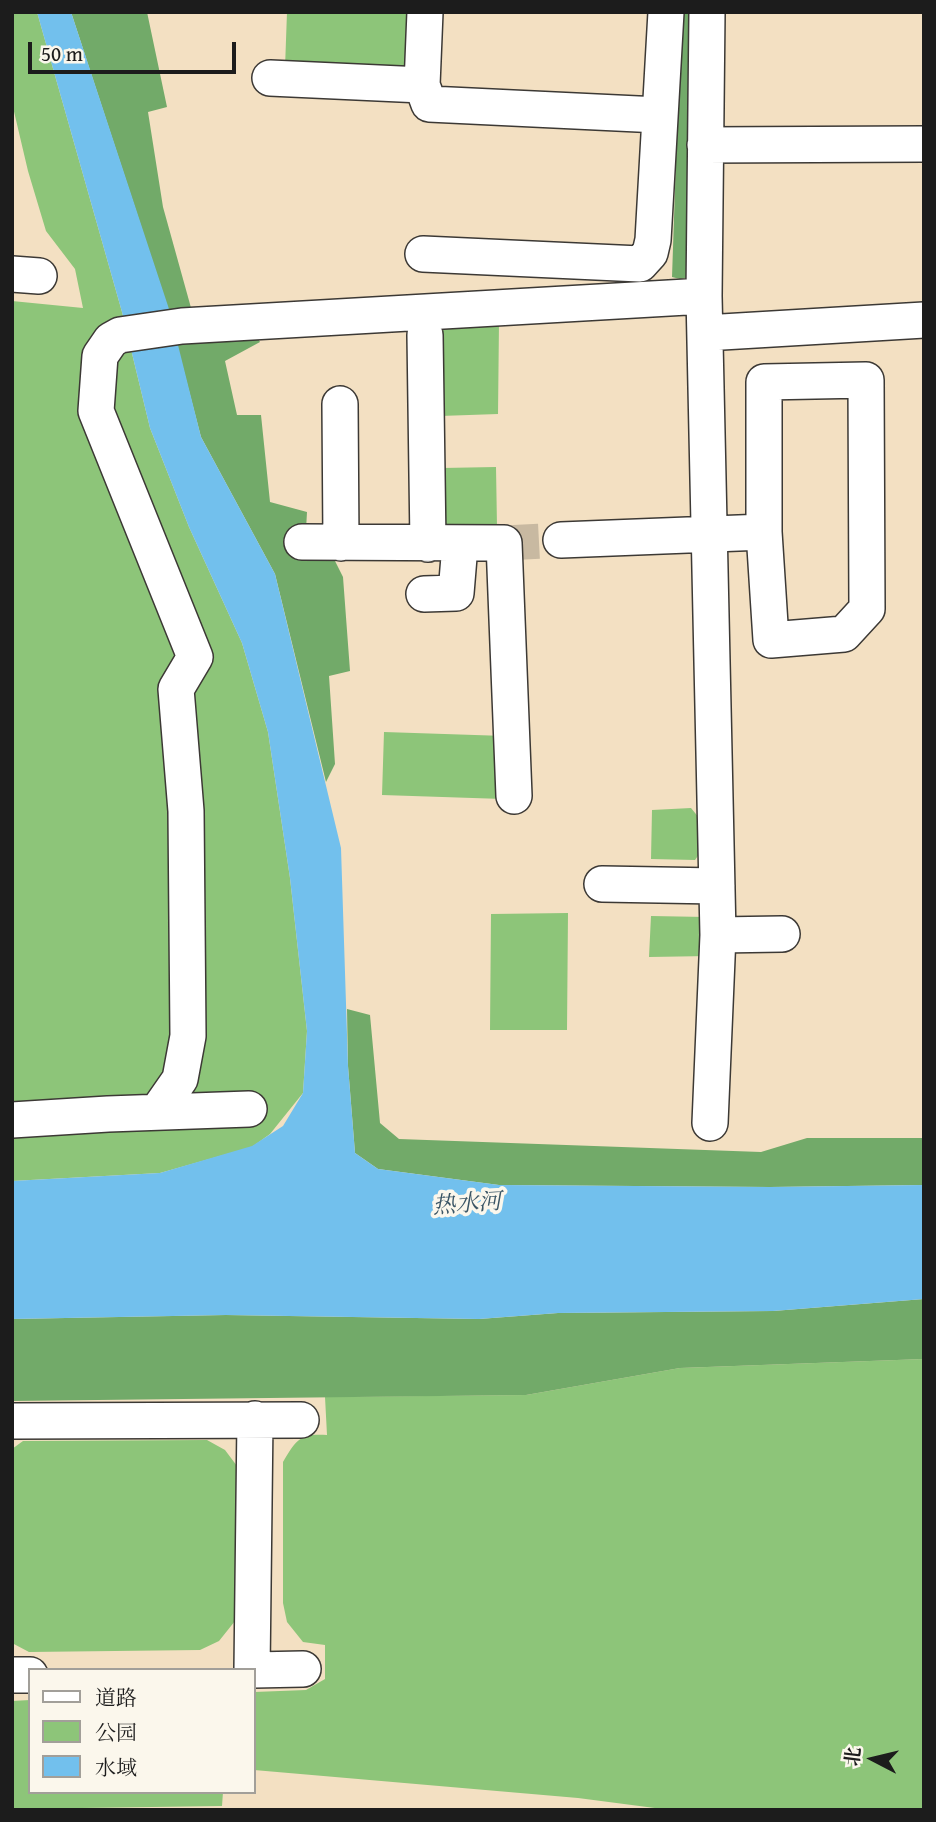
<!DOCTYPE html>
<html>
<head>
<meta charset="utf-8">
<style>
  body { margin:0 }
  #map { position:relative; width:936px; height:1822px; overflow:hidden; background:#f3e0c2; font-family:"Gentium Book Plus","Noto Serif SC",serif }
  canvas { display:block }
  .frame { position:absolute; inset:0; border:14px solid #1c1c1c; pointer-events:none }
  .legend { position:absolute; left:28px; top:1668px; width:228px; height:126px; box-sizing:border-box; background:#fbf7ec; border:2px solid #a29f99; margin:0; padding:9px 12px; list-style:none; font-size:21px; color:#1c1c1c }
  .legend li { display:flex; align-items:center; gap:14px; height:35px }
  .legend b { width:35px; border:2px solid #a29f99 }
  .north { position:absolute; left:838px; top:1724px; width:70px; height:70px; -webkit-text-stroke:5px #fbf7ec; paint-order:stroke; rotate:277deg; font-size:19px; font-weight:700; line-height:28px; text-align:center; color:#1c1c1c }
  .north::after { content:''; display:block; margin:auto; width:24px; height:32px; background:#1c1c1c; clip-path:polygon(50% 0,100% 100%,50% 72%,0 100%) }
  .scale { position:absolute; left:28px; top:42px; width:208px; height:32px; box-sizing:border-box; border:4px solid #1c1c1c; border-top:0; padding-left:9px; font-size:21px; line-height:24px; white-space:nowrap; color:#1c1c1c; -webkit-text-stroke:5px #fbf7ec; paint-order:stroke }
</style>
</head>
<body>
<div id="map">
<canvas width="936" height="1822"></canvas>
<div class="frame"></div>
<ul class="legend">
<li><b style="height:9px;background:#fff"></b>道路</li>
<li><b style="height:19px;background:#8dc579"></b>公园</li>
<li><b style="height:19px;background:#72c0ed"></b>水域</li>
</ul>
<div class="north">北</div>
<div class="scale">50 m</div>
</div>
<script>
const ctx = document.querySelector('canvas').getContext('2d');
ctx.lineJoin = 'round';
function fill(path, color) { ctx.fillStyle = color; ctx.fill(path, 'evenodd'); }
function stroke(path, color, width, dash) { ctx.strokeStyle = color; ctx.lineWidth = width; ctx.lineCap = dash ? 'butt' : 'round'; ctx.setLineDash(dash || []); ctx.stroke(path); }
function write(font, color, halo, rows, align = 'center') {
  ctx.font = font + ' "Gentium Book Plus","Noto Serif SC",serif'; ctx.lineWidth = 7; ctx.setLineDash([]); ctx.textBaseline = 'middle'; ctx.strokeStyle = halo; ctx.fillStyle = color; for (const [text, x, y, turn = 0] of rows) {
    ctx.save(); ctx.translate(x, y); ctx.rotate((+turn || 0) * Math.PI / 180); ctx.textAlign = isNaN(turn) ? turn : align; if (halo) ctx.strokeText(text, 0, 0); ctx.fillText(text, 0, 0); ctx.restore();
  }
}
fill(new Path2D(`
  M12 12H37L122 312 150 428 189 527 242 643 268 732 290 878 307 1031 303 1093 270 1134 252 1147 160 1173 12 1181V301L83 308 75 269 46 231 28 171 12 103Z
  M287 12H408L406 71 285 68Z
  M499 322 498 414 440 416 437 326Z
  M496 467 497 527 441 526 442 468Z
  M384 732 505 736 503 799 382 795Z
  M691 808 700 819V853L695 860 651 859 652 810Z
  M568 913 567 1030H490L491 914Z
  M651 916 706 917 709 956 649 957Z
  M924 1359V1810H670L578 1798 254 1770V1692L306 1690 325 1679V1645L303 1642 287 1622 283 1603V1462C296 1440 300 1433 327 1435L325 1397 526 1395 680 1368Z
  M207 1440 225 1450 237 1466 235 1621 219 1641 200 1650 29 1652 12 1643V1449L23 1441Z
  M30 1700V1792H223L222 1806 12 1809V1701Z`), '#8dc579');
fill(new Path2D(`
  M71 12H147L167 107 148 112 163 207 193 315 171 318Z
  M681 12H696L690 277 680 279 672 277Z
  M254 332 260 342 225 361 237 415H261L270 502 307 512 306 530 293 555 335 561 343 577 350 671 329 676 335 764 326 782 275 574 201 437 176 341Z
  M347 1009 370 1015 380 1123 399 1139 761 1152 807 1138H924V1185L770 1187 499 1185 378 1169 355 1153 348 1066Z
  M924 1299V1359L680 1368 526 1395 12 1401V1319L226 1315 479 1319 558 1313 773 1311Z`), '#72aa69');
fill(new Path2D(`
  M37 12H71L169 309 201 437 275 574 341 848 348 1066 355 1153 378 1169 499 1185 770 1187 924 1185V1299L773 1311 558 1313 479 1319 226 1315 12 1319V1181L160 1173 252 1146 283 1126 303 1093 307 1031 290 878 268 732 242 643 189 527 150 428 122 312Z`), '#72c0ed');
stroke(new Path2D(`
  M504 543 561 540`), '#c8b9a1', 35, [35, 18]);
const minor = new Path2D(`
  M707 12 704 296 718 935 710 1123
  M270 78 422 85 425 12
  M422 85 429 104 659 115
  M705 145 924 144
  M423 254 640 264 650 253 653 240 666 12
  M12 274 39 276
  M705 333 924 320
  M425 335 428 544
  M866 380 867 609 844 634 771 640 764 532V382Z
  M340 404 341 543
  M561 540 764 532
  M302 542 504 543 514 796
  M424 594 456 593 460 545
  M602 884 717 886
  M718 935 782 934
  M157 1112 180 1079 188 1036 186 811 176 689 195 657 96 411 100 356 111 340 120 335 182 326 704 296
  M12 1120 108 1114 249 1109
  M12 1421 301 1420
  M252 1670 255 1419
  M254 1670 303 1669
  M12 1675H30`);
stroke(minor, '#3c3935', 38);
stroke(minor, '#fff', 35);
write('italic 23px', '#3a5565', '#fbf7ec', [
  ["热水河",467,1205,-4]
]);
</script>
</body>
</html>
